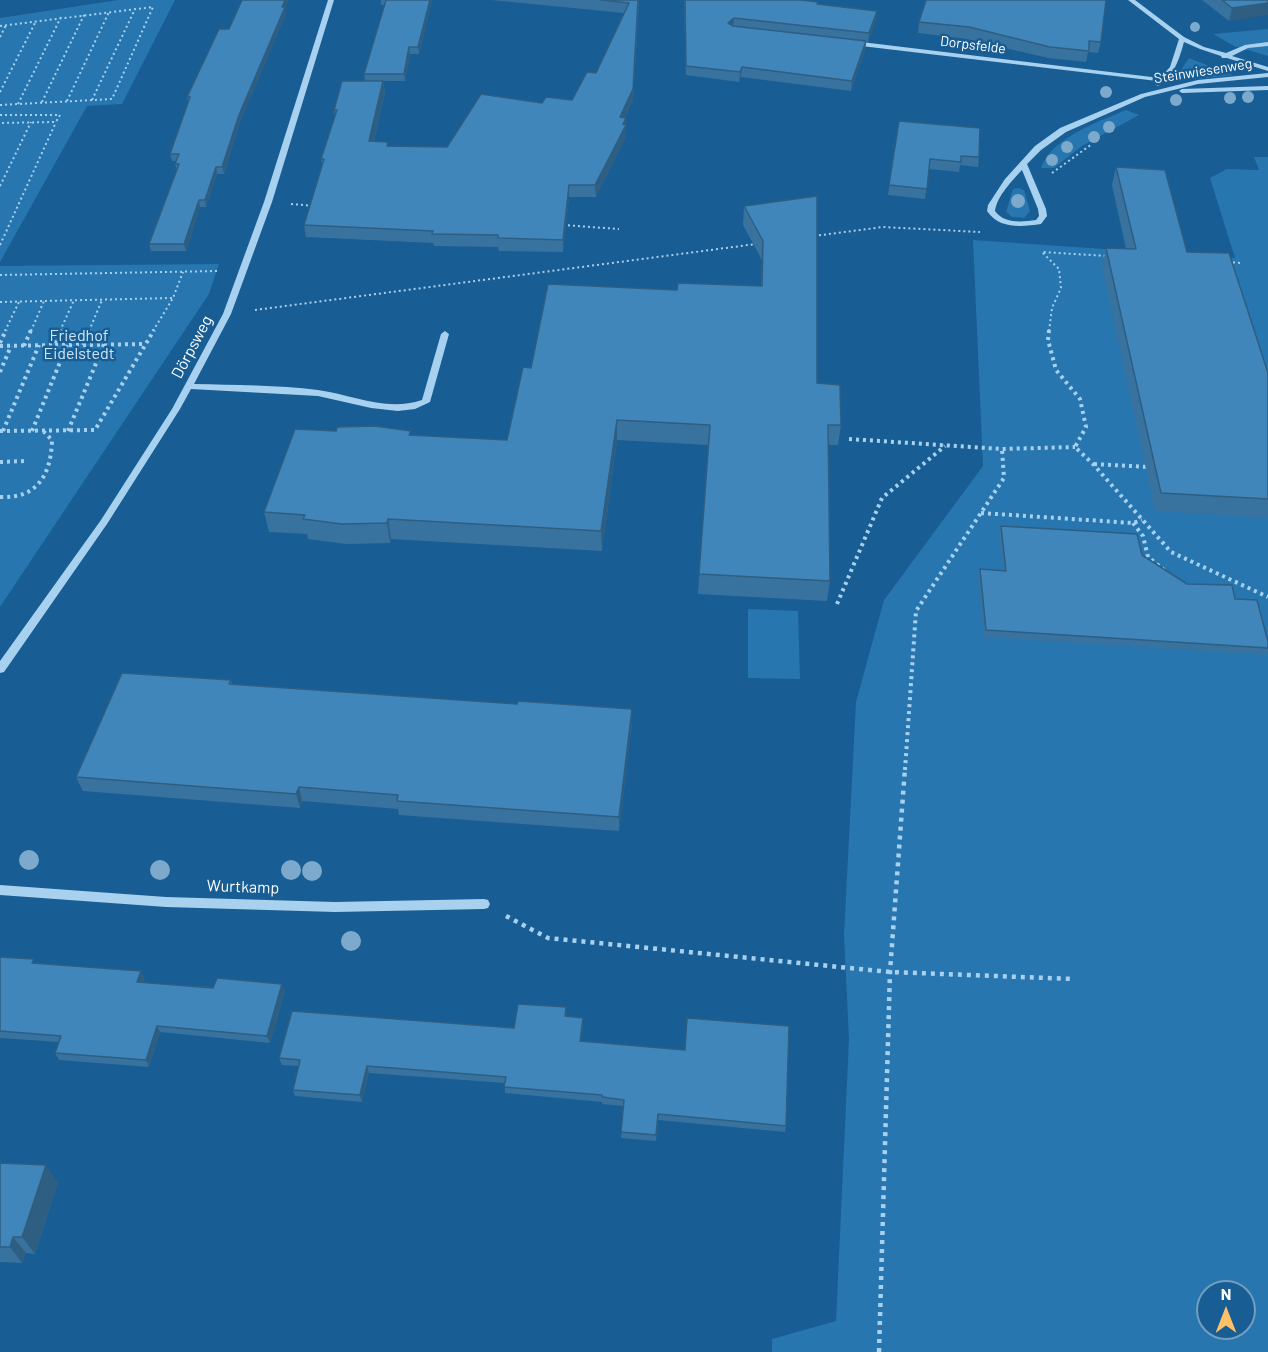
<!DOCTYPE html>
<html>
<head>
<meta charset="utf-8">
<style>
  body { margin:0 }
  #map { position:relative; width:1268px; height:1352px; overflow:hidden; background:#185d93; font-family:Barlow,sans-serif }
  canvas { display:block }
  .north { position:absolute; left:1196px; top:1280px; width:60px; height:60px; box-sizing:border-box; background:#185d93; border:2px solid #749ebe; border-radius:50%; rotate:0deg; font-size:16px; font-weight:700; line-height:24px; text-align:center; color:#fff }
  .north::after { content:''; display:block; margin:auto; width:21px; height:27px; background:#ffc067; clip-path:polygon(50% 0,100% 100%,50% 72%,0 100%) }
</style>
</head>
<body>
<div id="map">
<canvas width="1268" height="1352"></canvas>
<div class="north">N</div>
</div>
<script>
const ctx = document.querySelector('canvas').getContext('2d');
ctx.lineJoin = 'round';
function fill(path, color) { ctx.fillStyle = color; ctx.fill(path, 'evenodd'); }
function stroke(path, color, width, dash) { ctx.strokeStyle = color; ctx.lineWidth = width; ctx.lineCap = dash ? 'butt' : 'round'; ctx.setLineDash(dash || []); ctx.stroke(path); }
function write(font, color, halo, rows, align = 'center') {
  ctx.font = font + ' Barlow,sans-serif'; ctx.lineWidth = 5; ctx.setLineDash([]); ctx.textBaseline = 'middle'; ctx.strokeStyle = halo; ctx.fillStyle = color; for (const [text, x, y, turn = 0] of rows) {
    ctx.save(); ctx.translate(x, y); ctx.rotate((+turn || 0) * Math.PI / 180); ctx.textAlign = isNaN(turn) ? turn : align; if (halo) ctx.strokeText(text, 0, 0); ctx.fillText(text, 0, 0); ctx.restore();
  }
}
fill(new Path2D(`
  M118 0H175L122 104 87 106 0 262V18Z
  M1268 29V56L1234 46 1213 34Z
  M1189 58 1233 75 1179 81 1176 77Z
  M1126 110 1139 115 1082 146 1054 168H1041C1052 137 1098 122 1126 110Z
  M1254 157H1268V1352H772V1339L836 1321 849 1039 844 935 856 702 884 600 983 466 973 240 1235 258 1210 178 1227 169 1259 170ZM1208 1292H1244V1328H1208Z
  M1019 188 1024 190 1030 211 1024 218 1012 217 1006 212 1013 189Z
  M219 264 209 294 0 607V266Z
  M748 609 798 611 800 679 748 678Z`), '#2776af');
stroke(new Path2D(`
  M0 26 153 7 112 99 0 105
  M0 37 6 25
  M0 92 36 21
  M92 100 135 9
  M67 101 109 12
  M42 102 84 15
  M18 104 61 17
  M0 115H60L56 122 0 123
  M1052 173 1092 144
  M0 186 31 122
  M291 204 314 206
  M563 225 619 229
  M814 236 883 227 980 232
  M0 245 56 122
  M1228 262 1240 263
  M0 275 218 271
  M0 302 172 298
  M255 310 756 244
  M5 331 19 302
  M31 331 44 301
  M60 331 74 300
  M89 331 102 300
  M153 331 173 298 183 272
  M1049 331 1052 308 1061 288 1059 269 1042 252 1107 256`), '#a8d1f0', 2, [2, 3]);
stroke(new Path2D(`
  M1049 330 1048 340 1056 370 1080 399 1086 427 1075 447 1093 464 1171 552 1268 597
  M0 343 6 330
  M55 345H83L89 330
  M83 345 146 344
  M0 346 54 345 61 330
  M24 346 31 330
  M0 372 11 346
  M0 431 95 430 154 330
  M3 431 39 345
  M32 431 67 345
  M68 431 104 344
  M849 439 1002 449 1075 447
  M0 462 25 461
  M1094 464 1149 467
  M0 497C37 499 51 475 52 440L44 432
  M981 513 1133 523 1142 520
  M1133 523 1143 536 1148 557 1164 570
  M837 604 882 498 945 446
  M905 770 916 611 1004 478 1002 449`), '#a8d1f0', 4, [3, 4]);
stroke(new Path2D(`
  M506 916 548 938 890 972 1074 979
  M879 1352 890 972 905 768`), '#a8d1f0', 4.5, [4, 5]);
fill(new Path2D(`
  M328 0H334L272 202 231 314 194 384C235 385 277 385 318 390 354 395 386 412 422 400L441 334 445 331 449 334 430 402 415 409 398 411 371 408 318 396 191 389 180 409 107 524 4 672 0 673V661L101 520 172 409 223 314 264 202Z
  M1128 0H1135L1184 37 1204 47 1226 53 1245 45 1268 42V46L1248 48 1232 56 1268 67V71L1227 58H1222L1221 56 1200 49 1184 42C1179 60 1174 76 1158 86L1155 84 1157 81 853 45 850 43 853 41 1160 78 1170 67 1179 39Z
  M1268 73V77L1198 84 1145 97 1066 132 1041 150 1027 164 1046 209 1047 216 1041 224C1021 227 999 229 987 211L988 205 1005 179 1035 146 1060 128 1141 94 1198 80ZM1022 170 1038 209 1039 216 1036 220C1022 222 1004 224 995 211 997 196 1012 181 1022 170Z
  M1268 86V90L1182 93 1179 91 1182 89Z
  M0 885 166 897 335 902 484 899 488 900 490 904 488 908 484 909 335 912 166 907 0 895Z`), '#a8d1f0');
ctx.fillStyle = '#7ca9cc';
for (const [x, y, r] of [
  [1195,27,5],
  [1106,92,6],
  [1248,97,6],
  [1230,98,6],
  [1176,100,6],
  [1109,127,6],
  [1094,137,6],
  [1067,147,6],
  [1052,160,6],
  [1018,201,7],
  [29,860,10],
  [160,870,10],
  [291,870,10],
  [312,871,10],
  [351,941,10]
]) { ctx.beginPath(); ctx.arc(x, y, r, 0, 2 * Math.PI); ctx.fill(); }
fill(new Path2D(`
  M381 0H432L419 54H410L405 81H365L364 74 385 5H381Z
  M491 0H639L633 101 625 118 626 137 596 197H569L563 252 499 251 498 247 434 246 433 243 306 237 304 225 322 165 321 159 335 117 334 110 383 81 385 93 374 141 388 146 447 147 542 103 572 100 596 73 624 13Z
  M684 0 817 4 877 11 876 20 868 42H866L865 50 851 91 741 77 739 82 686 75Z
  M1202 0H1268L1229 21Z
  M286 9V14L240 122 224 174H217L206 207H200L186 251H151L149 244 177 170 175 164 176 161H172L170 154 188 102 187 97 229 29Z
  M919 22 1101 42 1098 53 1088 52 1086 62 1048 58 967 39 918 33Z
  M899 121 979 157 978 167 960 165 959 172 929 169 925 199 888 195Z
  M1116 167 1268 373V518L1155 511 1102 266 1106 248 1126 249 1112 185Z
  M817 196V383L841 425 838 445H829L830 581 827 601 698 594 708 445 617 440 602 551 391 539 390 543 346 544 308 539 307 534 269 532 264 512 336 431 507 440 531 368 677 290 761 286 762 260 743 225 744 206Z
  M1001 526 1142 555 1187 584 1235 599 1268 642V651L1266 655 984 637 978 577 980 569 1003 571 999 533Z
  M231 680 232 684 517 704 632 709V723L619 831 399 815 398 809 302 801 300 808 83 791 76 777Z
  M0 957 36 964 141 971 144 978 143 983 285 991 270 1043 160 1032 149 1067 59 1060 55 1053 59 1042 0 1038Z
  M567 1014 566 1016 583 1025 581 1042 786 1126 785 1132 658 1120 656 1141 621 1138 624 1106 602 1104V1102L505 1093V1083L369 1073 362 1102 295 1096 293 1090 299 1066 282 1065 279 1058 514 1028Z
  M0 1163 58 1182 35 1254 26 1253 22 1263 0 1262Z`), '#3873a0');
fill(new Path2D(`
  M285 0H289L286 9V14L240 122 224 174 222 167 239 115Z
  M430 0H432L419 54 418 47Z
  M638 0 633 101 620 129V117Z
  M1268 3V15L1229 21 1232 8Z
  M877 11 876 20 868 42 869 33Z
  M734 18 733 27 728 23Z
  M866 41 865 50 851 91 852 81Z
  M409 47 410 54 405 81 404 74Z
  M742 67 741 77 739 82 740 72Z
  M383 81 385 93 371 153 369 141Z
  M626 118V137L596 197 595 185Z
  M216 167 217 174 206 207 205 200Z
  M569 185V197L563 252V240Z
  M199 200 200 207 186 251 184 244Z
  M617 420V440L602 551 601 531Z
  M388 519 391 539 390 543 387 523Z
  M632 709V723L619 831V817Z
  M299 787 302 801 300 808 296 794Z
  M141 971 144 978 141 989 137 982Z
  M282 984 285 991 270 1043 267 1036Z
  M583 1018V1025L581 1048 580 1041Z
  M157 1026 160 1032 149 1067 146 1060Z
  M367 1066 369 1073 362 1102 360 1095Z
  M46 1165 58 1182 35 1254 22 1237Z
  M13 1237 26 1253 22 1263 10 1247Z`), '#2e5e82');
const building = new Path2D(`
  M242 0H285L282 7H285L239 115 222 167H216L205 200H199L184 244H149L179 164H175L179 154H170L190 97H187L219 29H229Z
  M386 0H430L418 47H409L404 74H364Z
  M601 0H638L633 89 620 117 626 118 623 124 626 125 595 185H569L563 240 498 238V235L432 234 433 231 304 225 324 159H321L337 110H334L342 81H383L369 141 388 142 387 146 447 147 481 94 542 103 546 97 572 100 587 72 596 73 629 3Z
  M685 0H801L818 2 817 4 877 11 869 33 734 18 728 23 733 26 866 41 852 81 742 67 740 72 686 66Z
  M926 0H1106L1101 42 1089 41V51L1050 47 969 27 919 22Z
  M1222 0H1268V3L1232 8Z
  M899 121 980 128 979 157 961 156V162L930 159 927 189 889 185Z
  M1116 167 1165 170 1187 252 1229 253 1268 373V499L1161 493 1106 248 1136 249Z
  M817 196V383L840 385 841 425H828L830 581 699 574 710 425 617 420 601 531 388 519 387 523 342 524 303 519 305 515 264 512 295 429 336 431 337 427 375 426 411 431 409 435 507 440 523 367 531 368 548 284 677 290 678 283 762 286 763 241 744 206Z
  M1001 526 1137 534 1142 555 1187 584 1232 585 1235 599 1257 600 1268 642V648L986 630 980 569 1006 571Z
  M122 673 231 680 229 684 517 704 518 701 632 709 619 817 397 801 398 795 299 787 296 794 76 777Z
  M0 957 34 959 32 963 141 971 137 982 213 988 217 978 282 984 267 1036 157 1026 146 1060 55 1053 61 1036 0 1031Z
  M518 1004 566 1007 565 1016 583 1018 580 1041 685 1050 687 1018 789 1026 786 1126 658 1114 656 1135 621 1132 624 1100 602 1097V1095L504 1087 506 1077 367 1066 360 1095 293 1090 300 1060 279 1058 292 1011 514 1028Z
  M0 1163 46 1165 22 1237H13L10 1247H0Z`);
fill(building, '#4186ba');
stroke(building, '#2e5e82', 1.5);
write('14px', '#fff', '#185d93', [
  ["Dorpsfelde",973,45,7],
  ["Steinwiesenweg",1203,71,-9]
]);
write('16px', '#cee8fb', '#185d93', [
  ["Friedhof",79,336],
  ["Eidelstedt",79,354]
]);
write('16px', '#fff', '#185d93', [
  ["Dörpsweg",192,347,-62],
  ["Wurtkamp",243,887,2]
]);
</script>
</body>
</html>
